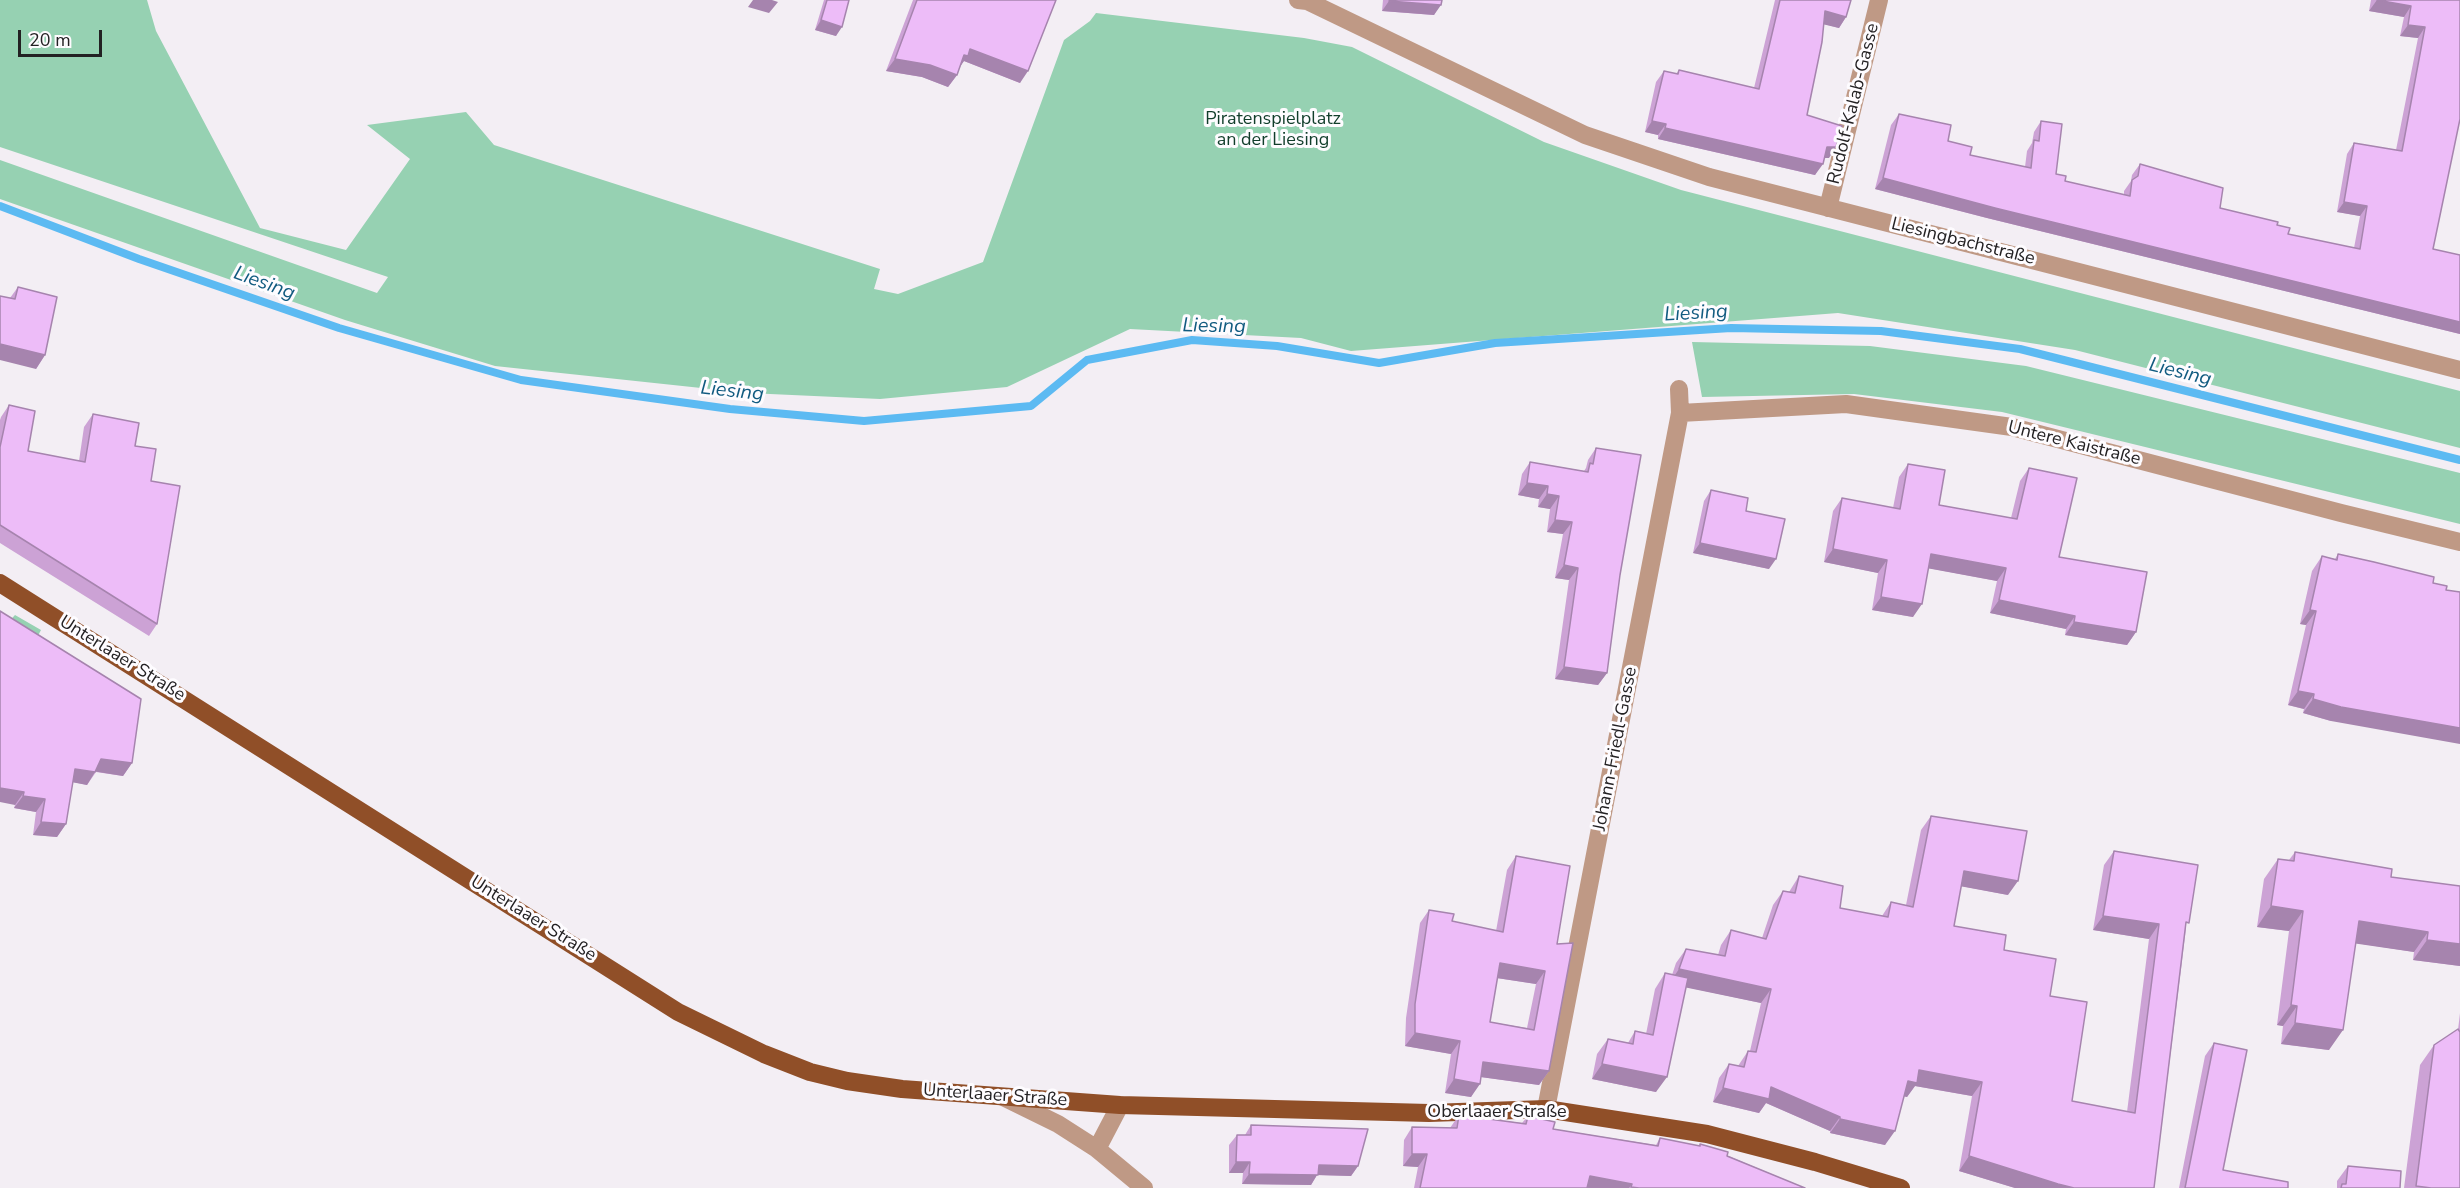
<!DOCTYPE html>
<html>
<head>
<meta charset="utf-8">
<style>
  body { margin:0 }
  #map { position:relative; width:2460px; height:1188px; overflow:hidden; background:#f3eef4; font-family:"Nunito Sans",sans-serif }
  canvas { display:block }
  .scale { position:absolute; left:18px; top:30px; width:84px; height:27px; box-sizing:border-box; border:3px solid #232123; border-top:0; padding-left:8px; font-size:18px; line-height:21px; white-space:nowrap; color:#232123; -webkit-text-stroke:4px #fefcff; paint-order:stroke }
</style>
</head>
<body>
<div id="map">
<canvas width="2460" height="1188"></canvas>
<div class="scale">20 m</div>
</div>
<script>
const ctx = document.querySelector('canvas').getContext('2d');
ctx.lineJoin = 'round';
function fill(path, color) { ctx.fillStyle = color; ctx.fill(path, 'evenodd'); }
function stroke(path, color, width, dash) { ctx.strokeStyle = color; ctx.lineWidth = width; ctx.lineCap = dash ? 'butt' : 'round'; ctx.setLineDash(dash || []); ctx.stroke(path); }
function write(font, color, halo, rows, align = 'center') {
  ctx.font = font + ' "Nunito Sans",sans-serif'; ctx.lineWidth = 6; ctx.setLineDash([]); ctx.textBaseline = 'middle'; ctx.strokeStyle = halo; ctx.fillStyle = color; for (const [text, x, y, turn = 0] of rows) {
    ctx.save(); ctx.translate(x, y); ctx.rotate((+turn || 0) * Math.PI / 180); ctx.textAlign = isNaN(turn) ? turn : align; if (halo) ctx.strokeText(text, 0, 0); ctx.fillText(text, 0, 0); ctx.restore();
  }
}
fill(new Path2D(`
  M0 0H147L156 31 260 228 346 250 410 159 367 125 466 112 494 145 880 269 874 289 898 294 983 262 1064 40 1090 21 1096 13 1304 38 1352 47 1544 142 1681 190 2460 391V448L2075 350 1838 313 1351 351 1301 338 1130 329 1007 387 880 399 748 393 495 366 345 320 0 199V160L377 293 388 277 0 147Z
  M1692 342 1870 346 2026 366 2460 473V524L2002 412 1854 394 1702 397Z
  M15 615 41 630 32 647 2 629Z`), '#96d1b2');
stroke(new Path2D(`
  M0 206 139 259 339 328 521 380 730 409 864 421 1031 406 1087 360 1192 340 1277 346 1379 363 1495 343 1731 328 1881 331 2020 349 2460 460`), '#5cbaf2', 8);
stroke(new Path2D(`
  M1298 0 1307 1 1585 135 1709 177 2460 370
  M1828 208 1879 0
  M1680 413 1846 404 2012 427 2341 513 2460 542
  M1003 1097 1058 1124 1097 1149 1144 1188
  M1546 1109 1680 413 1679 389
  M1097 1149 1120 1105`), '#bf9985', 18);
stroke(new Path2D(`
  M0 583 678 1012 764 1054 810 1072 847 1081 902 1089 1120 1105 1429 1113 1546 1109 1707 1134 1815 1162 1901 1188`), '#904f28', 18);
fill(new Path2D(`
  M824 0H849L836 36 815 30Z
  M913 0H1056L1020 83 964 61 959 68 957 75 948 87 922 77 886 71Z
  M1383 0H1442L1434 15 1382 11Z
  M1775 0H1851L1846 17 1839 28 1824 24 1807 115 1829 158H1824L1815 175 1658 139V135L1645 132 1656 82 1664 71 1676 74 1679 70 1754 88Z
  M2371 0H2460L2433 249 2460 255V334L1987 218 1875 189 1891 125 1899 114 1970 155 2025 167 2027 151 2032 143 2034 132 2041 121 2056 174 2065 181 2124 195V191L2131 181 2132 175 2140 164 2220 208 2277 225 2288 234 2354 248 2360 216 2337 212 2347 154 2354 143 2396 150 2418 38 2400 36 2404 17 2369 11Z
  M18 287 45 355 36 369 10 298Z
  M9 405 28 451 79 461 84 427 93 414 135 446 151 481 157 624 149 636 0 543V420L1 417Z
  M1596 448 1620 575 1607 673 1598 685 1555 679 1569 580 1555 578 1563 534 1547 532 1550 509 1538 507 1539 499 1518 495 1522 474 1530 462 1584 471 1586 468 1588 460Z
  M1908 464 1939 505 2011 518 2020 481 2029 468 2059 557 2136 632 2127 645 2065 635 2066 629 1990 613 1997 581 1928 568 1913 617 1872 610 1878 573 1824 562 1833 511 1842 498 1893 508 1899 477Z
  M1711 490 1746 511 1769 569 1693 553 1704 501Z
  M2338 554 2331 721 2303 713 2304 709 2288 705 2306 625 2300 624 2312 571 2322 556 2335 559Z
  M0 611 132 763 123 776 96 772 87 785 73 782 66 824 57 837 33 835 36 812 14 808 15 805Z
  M1931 816 2008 895 1961 886 1954 926 2004 950 2050 996 2072 1101 2127 1112 2149 939 2093 930 2104 865 2114 851 2186 928 2154 1188H2015L1959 1171 1972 1096 1915 1086 1907 1097 1904 1096 1885 1145 1830 1133V1131L1766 1103 1759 1113 1713 1102 1719 1078 1729 1064 1738 1066 1748 1051H1750L1761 1003 1686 987 1656 1092 1592 1079 1597 1054 1608 1039 1628 1043 1635 1031 1646 1034 1655 989 1665 973 1672 975 1676 963 1686 949 1718 955 1721 945 1731 930 1762 938 1773 905 1783 891 1789 892 1799 876 1840 908 1882 916 1891 902 1906 905 1921 830Z
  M2295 852 2391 877 2460 966 2413 960 2414 952 2356 943 2329 1050 2281 1044 2283 1026 2277 1025 2289 931 2257 927 2264 879 2278 859 2289 860Z
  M1516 856 1557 944 1549 1071 1539 1085 1481 1077 1471 1097 1445 1093 1451 1054 1405 1046 1406 1018 1420 923 1429 910 1452 921 1496 931 1507 870ZM1497 978 1536 984 1527 1028 1490 1022Z
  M2460 1013V1188H2404L2420 1065 2434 1045 2458 1030Z
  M2214 1043 2223 1170 2288 1188H2179L2205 1056Z
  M1459 1115 1522 1123 1528 1116 1553 1129 1656 1145 1660 1138 1699 1146 1700 1144 1805 1188H1414L1418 1167 1403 1166 1404 1140 1412 1127 1450 1128Z
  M1251 1125 1358 1166 1351 1176 1317 1175 1311 1185 1242 1184 1243 1173H1229V1145L1237 1135H1245Z
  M2348 1166 2400 1188H2337V1181Z`), '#cca2d5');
fill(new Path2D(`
  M753 0H772L778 2 769 13 748 7Z
  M2377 0 2411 6 2404 17 2369 11Z
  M1389 1 1441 5 1434 15 1382 11Z
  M1825 11 1846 17 1839 28 1818 23Z
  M821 20 842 27 836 36 815 30Z
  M2408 25 2425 27 2418 38 2400 36Z
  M970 49 1028 71 1020 83 964 61 959 68 964 55Z
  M895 59 930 65 957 75 948 87 922 77 886 71Z
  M1652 121 1666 124 1658 135 1645 132Z
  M1665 128 1823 164 1815 175 1658 139Z
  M1827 147H1836L1829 158H1819Z
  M1883 178 2460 322V334L1987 218 1875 189Z
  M2344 202 2367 206 2360 216 2337 212Z
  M0 344 45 355 36 369 0 360Z
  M1527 483 1548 486 1539 499 1518 495Z
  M1547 494 1559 496 1550 509 1538 507Z
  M1555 520 1572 522 1563 534 1547 532Z
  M1700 543 1776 559 1769 569 1693 553Z
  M1833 549 1887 560 1878 573 1824 562Z
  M1931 554 2006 568 1997 581 1921 567Z
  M1564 565 1578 568 1569 580 1555 578Z
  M1881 597 1922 604 1913 617 1872 610Z
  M1999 600 2075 616 2066 629 1990 613Z
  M2310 610 2316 611 2306 625 2300 624Z
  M2074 622 2136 632 2127 645 2065 635Z
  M1564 667 1607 673 1598 685 1555 679Z
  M2298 691 2314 694 2304 709 2288 705Z
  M2313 699 2460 728V744L2331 721 2303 713Z
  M101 759 132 763 123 776 92 771Z
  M75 769 95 772 87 785 66 781Z
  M0 788 24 792 15 805 0 802Z
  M23 796 45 799 36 812 14 808Z
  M41 822 66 824 57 837 33 835Z
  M1964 871 2018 881 2008 895 1954 885Z
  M2271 906 2303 911 2289 931 2257 927Z
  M2103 916 2159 924 2149 939 2093 930Z
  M2359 921 2428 932 2414 952 2345 942Z
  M2427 940 2460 944V966L2413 960Z
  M1500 963 1545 971 1536 984 1490 977Z
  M1679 969 1771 989 1761 1003 1669 984Z
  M2291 1005 2297 1006 2283 1026 2277 1025Z
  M2295 1023 2343 1030 2329 1050 2281 1044Z
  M1415 1033 1460 1041 1451 1054 1405 1046Z
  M1483 1062 1549 1071 1539 1085 1473 1076Z
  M1602 1064 1667 1077 1656 1092 1592 1079Z
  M1919 1070 1982 1082 1972 1096 1915 1086 1907 1097 1898 1095 1908 1081Z
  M1454 1079 1480 1084 1471 1097 1445 1093Z
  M1771 1087 1840 1117 1830 1131 1766 1103 1759 1113 1713 1102 1723 1088Z
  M1840 1119 1895 1131 1885 1145 1830 1133Z
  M1412 1154H1427L1418 1167 1403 1166Z
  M1969 1156 2074 1188H2015L1959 1171Z
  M1236 1162H1250L1243 1173H1229Z
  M1319 1165 1358 1166 1351 1176 1317 1175 1311 1185 1242 1184 1249 1174Z
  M1590 1176 1632 1184 1629 1188H1581Z`), '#a684ae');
const building = new Path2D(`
  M827 0H849L842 27 821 20Z
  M917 0H1056L1028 71 970 49 968 56 964 55 957 75 930 65 895 59Z
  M1390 0H1442L1441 5 1389 1Z
  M1780 0H1851L1846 17 1825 11 1822 42 1807 115 1842 126 1836 147H1827L1823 164 1665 128 1666 124 1652 121 1664 71 1678 74 1679 70 1759 89Z
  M2377 0H2460V119L2433 249 2460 255V322L1995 208 1883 178 1899 114 1951 125 1948 141 1972 147 1970 155 2031 168 2034 140 2039 141 2041 121 2062 124 2056 174 2066 176 2065 181 2130 196 2132 180 2138 176 2140 164 2223 188 2220 208 2278 222 2277 225 2290 228 2288 234 2360 249 2367 206 2344 202 2354 143 2402 151 2425 27 2408 25 2411 6Z
  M18 287 57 297 45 355 0 344V296L15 299Z
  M9 405 35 411 28 451 85 462 93 414 139 423 135 446 156 449 151 481 180 486 157 624 0 525V447Z
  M1596 448 1641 455 1620 575 1607 673 1564 667 1578 568 1564 565 1572 522 1555 520 1559 496 1547 494 1548 486 1527 483 1530 462 1588 472 1590 463 1593 464Z
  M1908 464 1945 470 1939 505 2017 519 2029 468 2077 478 2059 557 2147 572 2136 632 2074 622 2075 616 1999 600 2006 568 1931 554 1922 604 1881 597 1887 560 1833 549 1842 498 1900 509Z
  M1711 490 1748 498 1746 511 1785 519 1776 559 1700 543Z
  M2338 554 2374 562 2434 577 2433 583 2447 586 2446 590 2460 592V728L2341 707 2313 699 2314 694 2298 691 2316 611 2310 610 2322 556 2337 560Z
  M0 611 141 699 132 763 101 759 95 772 75 769 66 824 41 822 45 799 23 796 24 792 0 788Z
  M1931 816 2027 831 2018 881 1964 871 1954 926 2006 935 2004 950 2056 959 2050 996 2087 1002 2072 1101 2135 1113 2159 924 2103 916 2114 851 2198 865 2189 923 2186 922 2154 1188H2074L2058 1184 1969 1156 1982 1082 1919 1070 1917 1083 1908 1081 1895 1131 1840 1119V1117L1771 1087 1769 1099 1723 1088 1729 1064 1744 1067 1748 1051 1756 1052 1771 989 1679 969 1686 949 1725 956 1731 930 1766 939 1783 891 1795 893 1799 876 1843 886 1840 908 1888 917 1891 902 1913 907Z
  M2295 852 2392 869 2391 877 2460 886V944L2427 940 2428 932 2359 921 2343 1030 2295 1023 2297 1006 2291 1005 2303 911 2271 906 2278 859 2294 861Z
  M1516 856 1570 866 1557 944 1573 943 1549 1071 1483 1062 1480 1084 1454 1079 1460 1041 1415 1033V1004L1429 910 1454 914 1452 921 1503 932ZM1500 963 1545 971 1534 1030 1490 1022Z
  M1665 973 1688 978 1667 1077 1602 1064 1608 1039 1633 1044 1635 1031 1653 1035Z
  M2458 1029 2460 1032V1188H2431L2416 1186 2434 1045Z
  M2214 1043 2247 1050 2223 1170 2288 1182V1188H2185Z
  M1459 1115 1526 1124 1528 1116 1555 1122 1553 1129 1658 1146 1660 1138 1700 1146V1144L1728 1152 1727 1156 1805 1188H1639L1631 1187 1632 1184 1590 1176 1587 1188H1420L1427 1154H1412V1127L1457 1128Z
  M1251 1125 1368 1129 1358 1166 1319 1165 1318 1175 1249 1174 1250 1162H1236L1237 1135H1251Z
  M2348 1166 2401 1171 2400 1188H2341L2342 1184H2346Z`);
fill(building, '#edbcf8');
stroke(building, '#a684ae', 1.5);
write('18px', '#232123', '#fefcff', [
  ["Rudolf-Kalab-Gasse",1854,104,-76],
  ["Liesingbachstraße",1963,242,14],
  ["Untere Kaistraße",2074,444,14],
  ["Unterlaaer Straße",122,659,32],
  ["Johann-Friedl-Gasse",1616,749,-79],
  ["Unterlaaer Straße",533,919,32],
  ["Unterlaaer Straße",995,1096,4],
  ["Oberlaaer Straße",1497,1113]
]);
write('18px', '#113e2b', '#fefcff', [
  ["Piratenspielplatz",1273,120],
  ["an der Liesing",1273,141]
]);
write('italic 20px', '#125b80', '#fefcff', [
  ["Liesing",264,284,20],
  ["Liesing",1696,314,-3],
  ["Liesing",1214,327,1],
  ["Liesing",2180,373,14],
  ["Liesing",732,392,6]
]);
</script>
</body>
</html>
